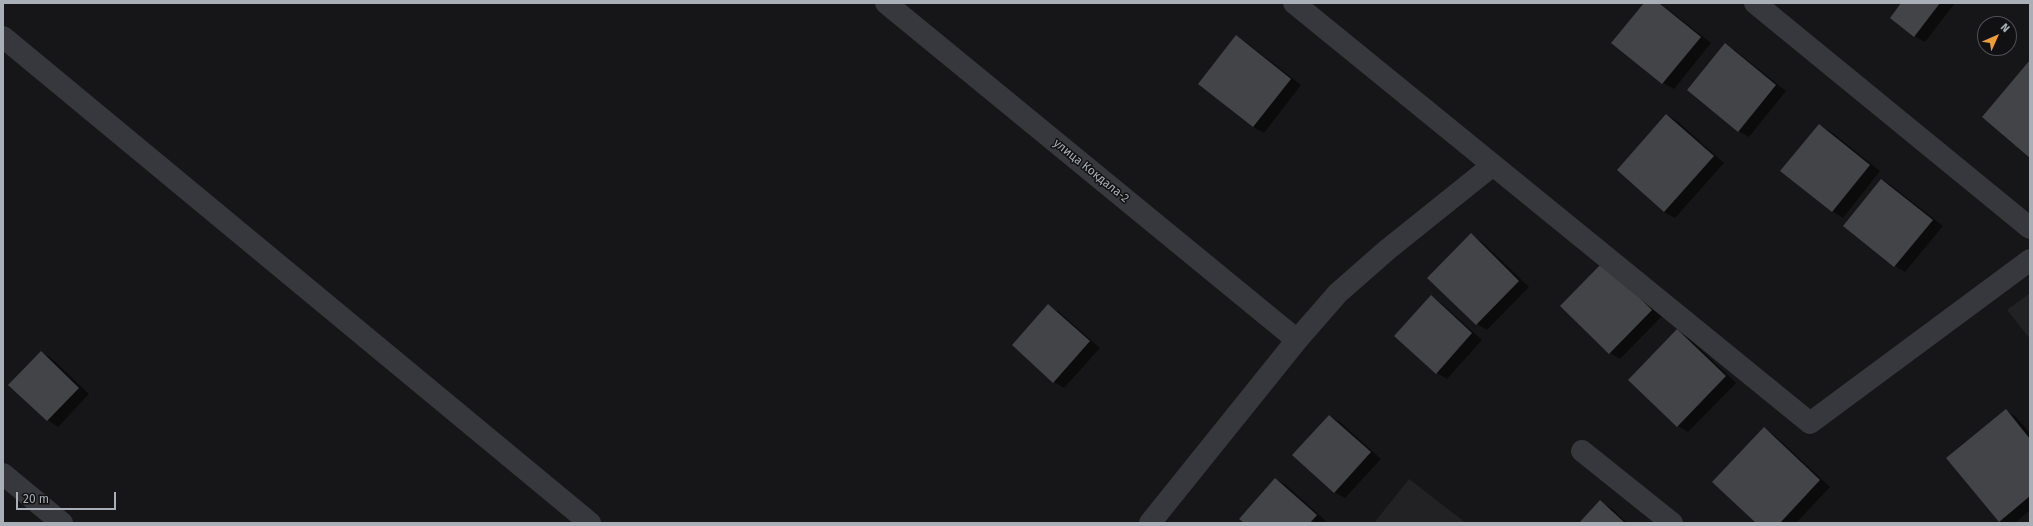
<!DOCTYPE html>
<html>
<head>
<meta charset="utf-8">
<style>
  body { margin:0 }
  #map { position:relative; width:2033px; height:526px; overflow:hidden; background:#161618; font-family:"Fira Sans",sans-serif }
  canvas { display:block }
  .frame { position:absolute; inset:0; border:4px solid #a8afb7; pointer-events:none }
  .north { position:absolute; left:1977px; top:16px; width:40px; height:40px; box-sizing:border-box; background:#111113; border:1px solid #4d5055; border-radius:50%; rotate:45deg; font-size:11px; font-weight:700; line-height:16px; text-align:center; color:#a8afb7 }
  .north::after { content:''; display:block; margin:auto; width:14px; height:18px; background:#ee9c37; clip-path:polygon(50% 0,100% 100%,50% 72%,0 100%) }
  .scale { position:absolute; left:16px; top:492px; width:100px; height:18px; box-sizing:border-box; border:2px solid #a8afb7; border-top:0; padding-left:5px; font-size:12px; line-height:14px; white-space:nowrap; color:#a8afb7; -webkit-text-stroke:3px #111113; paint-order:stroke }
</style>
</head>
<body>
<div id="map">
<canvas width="2033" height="526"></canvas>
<div class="frame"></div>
<div class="north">N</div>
<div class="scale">20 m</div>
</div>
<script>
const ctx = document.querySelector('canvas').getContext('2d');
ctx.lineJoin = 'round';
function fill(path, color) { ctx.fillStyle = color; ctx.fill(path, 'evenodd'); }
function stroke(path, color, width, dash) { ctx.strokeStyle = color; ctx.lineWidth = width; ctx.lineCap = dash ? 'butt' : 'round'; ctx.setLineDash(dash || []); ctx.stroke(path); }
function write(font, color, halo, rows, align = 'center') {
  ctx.font = font + ' "Fira Sans",sans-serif'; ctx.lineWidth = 3; ctx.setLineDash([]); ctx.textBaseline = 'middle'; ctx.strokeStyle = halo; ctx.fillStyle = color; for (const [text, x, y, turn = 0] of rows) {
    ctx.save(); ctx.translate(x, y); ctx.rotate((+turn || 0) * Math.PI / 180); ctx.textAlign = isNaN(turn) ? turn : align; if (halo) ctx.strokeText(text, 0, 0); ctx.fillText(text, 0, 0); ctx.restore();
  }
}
fill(new Path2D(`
  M2030 293V339L2007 310Z
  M1409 479 1466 523H1374Z`), '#222225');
fill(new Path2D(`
  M1645 3H1660L1711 43 1674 89 1663 83 1613 43Z
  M1903 3H1955L1925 42 1914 36Z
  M1236 36 1247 43 1301 85 1264 133 1253 127Z
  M1725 44 1736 51 1786 91 1749 137 1738 131Z
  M1667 115 1677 121 1724 163 1675 218 1664 212 1618 170Z
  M1819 125 1830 131 1880 171 1843 218 1832 211Z
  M1882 180 1892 186 1943 226 1905 272 1895 266 1845 226Z
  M1471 235 1481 241 1529 287 1487 330 1477 324 1429 278Z
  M1603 263 1662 316 1620 359 1610 353 1562 306Z
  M1431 296 1441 303 1482 340 1447 379 1437 373Z
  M1048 306 1059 312 1100 348 1064 388 1054 382Z
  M1677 331 1688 337 1736 383 1688 432 1678 426Z
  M41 352 51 358 89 394 58 427 48 420Z
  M2006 410 2016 417 2030 433V510L2015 523H2003L1999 521Z
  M1329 416 1340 422 1381 459 1345 498 1335 492 1294 455Z
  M1764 428 1774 435 1830 487 1796 523H1758Z
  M1275 479 1286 485 1327 522 1245 523Z
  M1601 502 1611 508 1627 523H1581Z`), '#0007');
fill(new Path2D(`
  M1644 3H1659L1701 37 1662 84 1611 43Z
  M1901 3H1940L1914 37 1890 18Z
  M1236 35 1291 79 1253 127 1198 84Z
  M1725 43 1776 85 1738 132 1687 90Z
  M2030 60V158L1982 117Z
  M1666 114 1714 156 1664 212 1617 170Z
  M1819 124 1870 165 1832 212 1780 171Z
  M1881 179 1933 220 1894 267 1843 226Z
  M1471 233 1519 281 1476 325 1427 278Z
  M1603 262 1652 310 1609 354 1560 306Z
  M1431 295 1472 333 1436 374 1394 336Z
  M1048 304 1090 341 1053 383 1012 345Z
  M1677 329 1726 376 1677 427 1628 380Z
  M41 351 79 388 47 421 8 385Z
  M2006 409 2030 439V496L1999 522 1946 458Z
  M1329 415 1371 452 1334 493 1292 455Z
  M1764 427 1820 480 1780 523H1756L1712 482Z
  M1275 478 1317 515 1310 523H1244L1239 519Z
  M1600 500 1625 523H1579Z`), '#424448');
stroke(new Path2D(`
  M886 3 1297 340
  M1294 3 1810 423 2030 260
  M1755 3 2030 228
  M3 37 590 523
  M1582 451 1672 523
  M3 474 62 523
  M1150 523 1297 340 1338 293 1387 250 1493 165`), '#37383d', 22);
write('12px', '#a8afb7', '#111113', [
  ["улица Кокдала-2",1091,171,39]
]);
</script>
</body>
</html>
